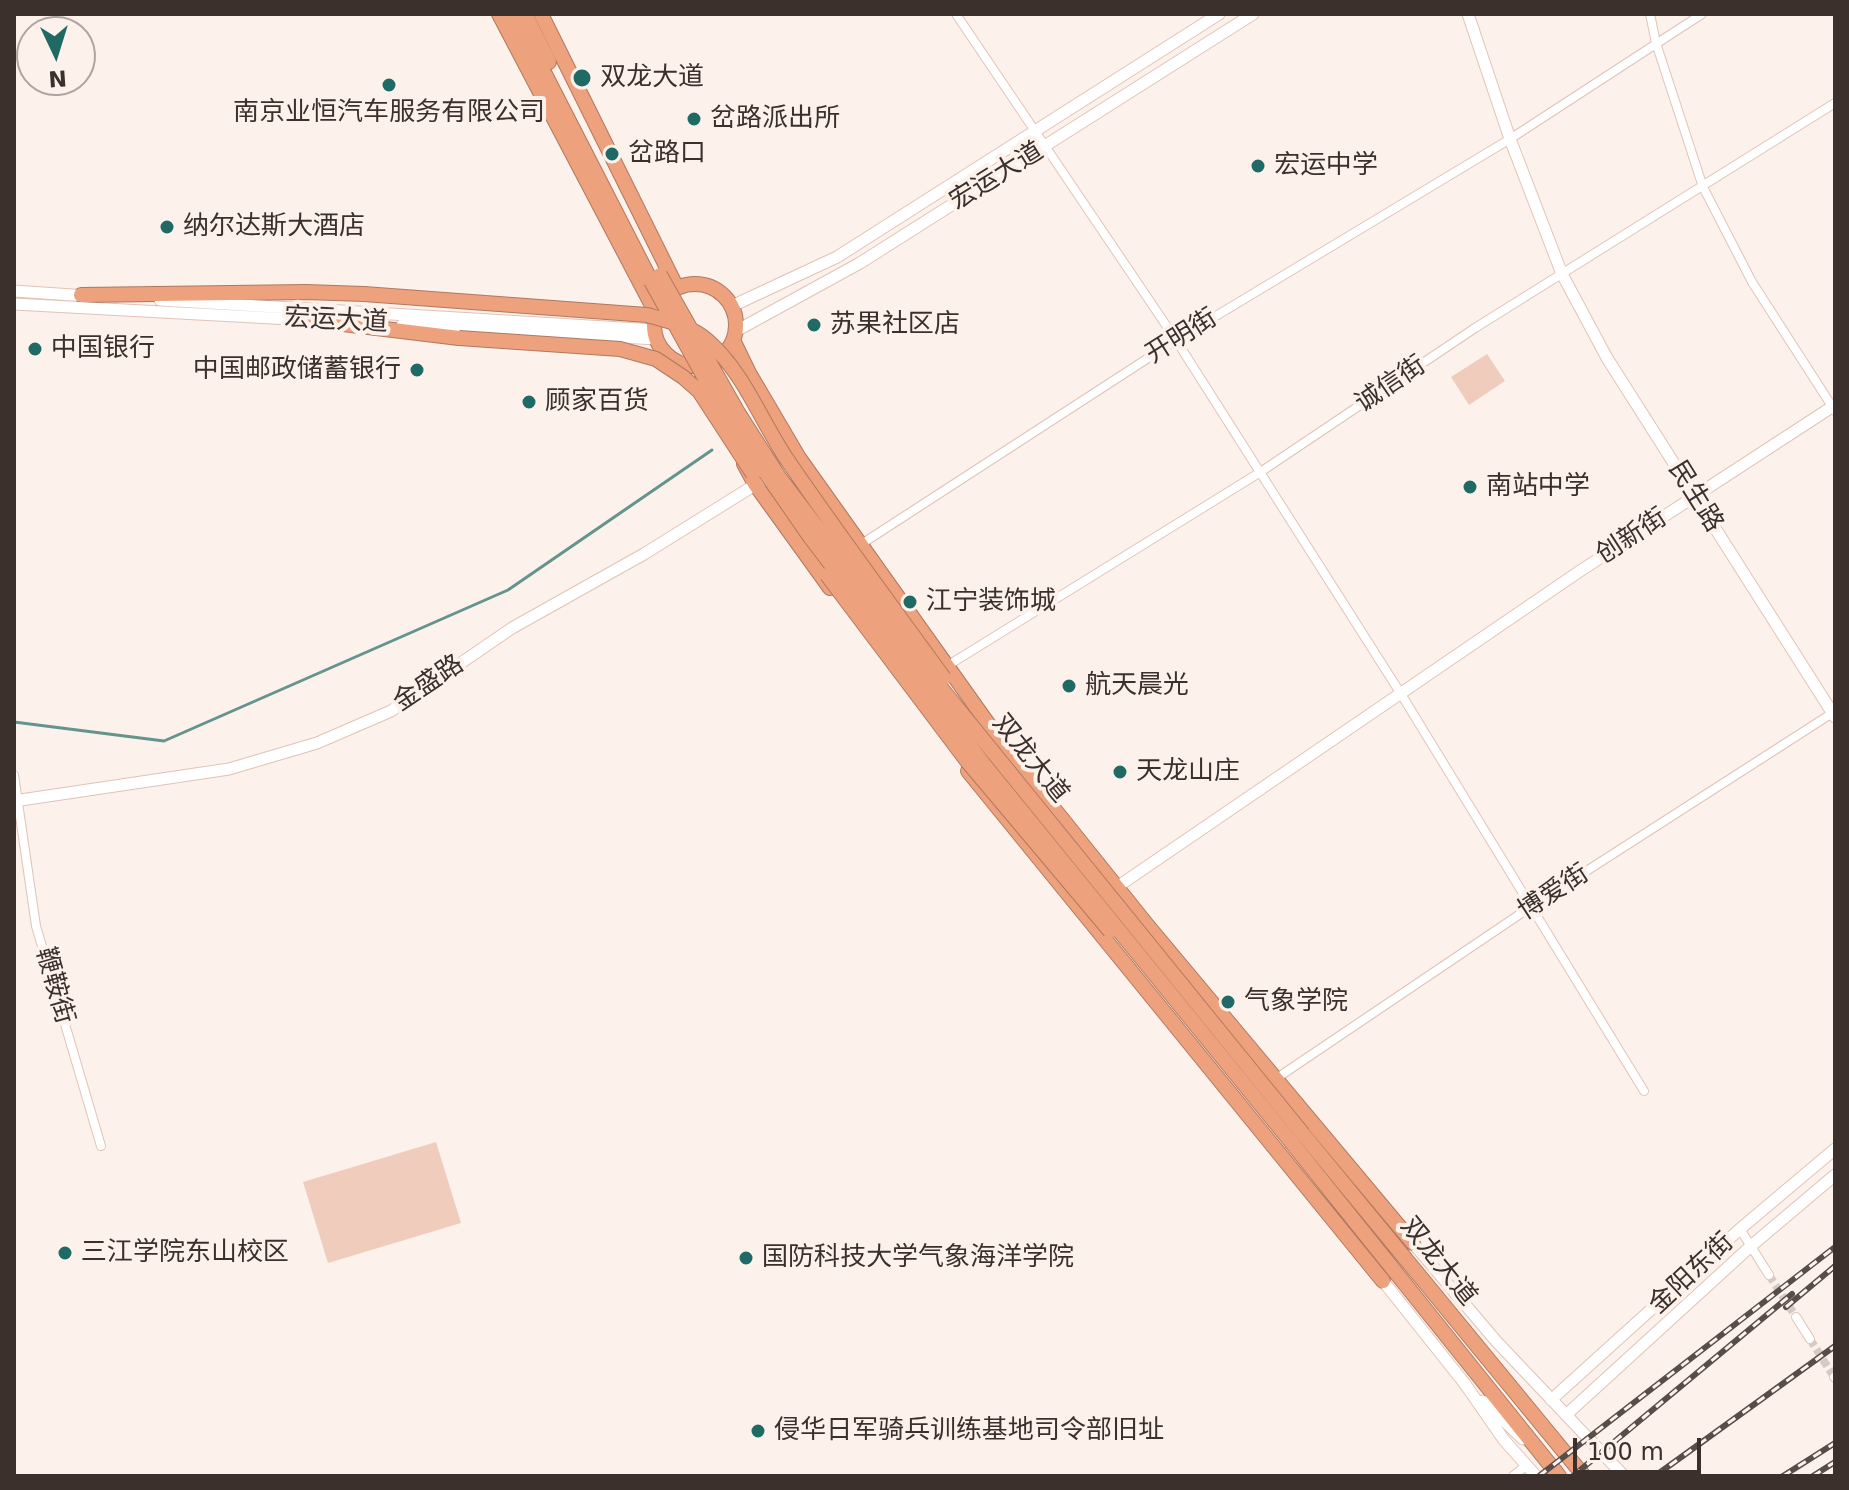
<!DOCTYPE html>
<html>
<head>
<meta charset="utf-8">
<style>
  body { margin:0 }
  #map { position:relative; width:1849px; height:1490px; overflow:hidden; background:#fdf1ec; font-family:"DejaVu Sans",sans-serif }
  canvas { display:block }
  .frame { position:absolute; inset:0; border:16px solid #3b302b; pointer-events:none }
  .north { position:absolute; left:16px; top:16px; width:80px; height:80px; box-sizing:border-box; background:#fdf1ec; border:2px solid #afa49f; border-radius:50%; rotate:176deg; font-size:22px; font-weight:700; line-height:32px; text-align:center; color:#3b302b }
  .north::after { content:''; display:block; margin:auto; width:28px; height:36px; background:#206a65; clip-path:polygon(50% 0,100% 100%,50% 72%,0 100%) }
  .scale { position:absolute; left:1573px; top:1438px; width:128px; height:36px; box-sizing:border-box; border:4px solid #3b302b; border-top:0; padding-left:10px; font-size:24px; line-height:28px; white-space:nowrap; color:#3b302b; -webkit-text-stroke:6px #fdf1ec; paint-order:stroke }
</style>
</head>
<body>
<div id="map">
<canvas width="1849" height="1490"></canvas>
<div class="frame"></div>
<div class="north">N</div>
<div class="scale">100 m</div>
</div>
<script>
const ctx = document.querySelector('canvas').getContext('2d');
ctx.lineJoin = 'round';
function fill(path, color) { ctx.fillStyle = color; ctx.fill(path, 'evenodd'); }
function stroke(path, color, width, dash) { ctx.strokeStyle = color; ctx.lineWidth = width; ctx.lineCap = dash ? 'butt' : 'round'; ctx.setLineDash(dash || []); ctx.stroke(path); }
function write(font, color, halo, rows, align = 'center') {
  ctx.font = font + ' "DejaVu Sans","Noto Sans SC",sans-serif'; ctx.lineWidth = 8; ctx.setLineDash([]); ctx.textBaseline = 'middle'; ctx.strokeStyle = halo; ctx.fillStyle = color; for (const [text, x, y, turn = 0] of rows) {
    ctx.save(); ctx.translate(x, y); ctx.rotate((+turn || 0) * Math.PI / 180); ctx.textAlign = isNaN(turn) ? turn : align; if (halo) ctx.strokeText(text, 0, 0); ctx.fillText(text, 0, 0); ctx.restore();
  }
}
fill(new Path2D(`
  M1487 354 1505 381 1469 405 1451 377Z
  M436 1142 461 1223 328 1263 303 1182Z`), '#efccbc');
stroke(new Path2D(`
  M14 722 164 741 508 590 712 450`), '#64948e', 3);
stroke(new Path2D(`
  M1769 1275 1796 1317
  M1810 1339 1834 1377`), '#d6cac5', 8, [8, 4]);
const street = new Path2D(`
  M956 14 1176 340 1401 694 1644 1091
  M1650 14 1656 43 1703 187 1752 282 1835 411
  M860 545 1176 340 1510 139 1702 14
  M947 666 1259 473 1475 328 1835 103
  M14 775 36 926 101 1146
  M1277 1078 1532 906 1834 712
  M1740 1229 1769 1275
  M1796 1317 1810 1339
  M1834 1377 1835 1378
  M1513 1476 1527 1465`);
const secondary = new Path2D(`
  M1468 14 1510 139 1562 274 1607 358 1835 717
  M14 291 87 296
  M160 300 655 330
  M14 304 309 320
  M732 306 837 257 1219 14
  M402 325 657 339
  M736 331 860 263 1253 14
  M14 801 229 769 317 743 391 711 512 628 644 554 795 460
  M1117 887 1580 571 1835 405
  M1413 1243 1496 1341 1624 1476
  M1383 1281 1465 1384 1504 1440 1536 1476
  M1551 1400 1740 1229 1835 1149
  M1483 1401 1523 1439
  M1566 1415 1751 1246 1835 1175`);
const highway = new Path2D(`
  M499 14 656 313
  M514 14 651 281
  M525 14 549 62
  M541 14 677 288
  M654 325a41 41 0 1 1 82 0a41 41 0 1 1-82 0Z
  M81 295 306 292 364 294
  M302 319 459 338
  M733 340 749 373 799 458 1006 749 1147 925 1413 1243
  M744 464 755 484 830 588
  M968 771 1383 1281
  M1303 1134 1584 1476
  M1292 1143 1559 1476`);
stroke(street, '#e0c3b6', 10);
stroke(secondary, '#e0c3b6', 13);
stroke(highway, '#af7960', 16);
stroke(street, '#fff', 8);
stroke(secondary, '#fff', 11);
stroke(highway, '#eea17d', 14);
const rail = new Path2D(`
  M1786 1307 1835 1266
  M1539 1476 1835 1247
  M1573 1476 1792 1294
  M1655 1476 1835 1346
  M1783 1476 1835 1443
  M1813 1476 1835 1462`);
stroke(rail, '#584d48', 6);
stroke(rail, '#fdf1ec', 3, [9]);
const highwayBridge = new Path2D(`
  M660 275 737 411 779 477 907 646 1303 1134
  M651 281 723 411 810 537 986 767 1292 1143
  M364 294 647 315C668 321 691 326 708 341 744 373 760 419 786 458 837 533 891 605 944 678
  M459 338 620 349 656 359 683 377 699 391 753 474
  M827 575 967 761 1110 931`);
stroke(highwayBridge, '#af7960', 16, []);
stroke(highwayBridge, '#eea17d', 14);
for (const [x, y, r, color] of [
  [582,78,10,"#206a65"],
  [389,85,8,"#206a65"],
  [694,119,8,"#206a65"],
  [612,154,8,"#206a65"],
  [1258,166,8,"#206a65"],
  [167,227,8,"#206a65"],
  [814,325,8,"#206a65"],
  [35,349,8,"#206a65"],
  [417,370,8,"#206a65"],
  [529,402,8,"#206a65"],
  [1470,487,8,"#206a65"],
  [910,602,8,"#206a65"],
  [1069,686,8,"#206a65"],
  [1120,772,8,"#206a65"],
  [1228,1002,8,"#206a65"],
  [65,1253,8,"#206a65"],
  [746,1258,8,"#206a65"],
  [758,1431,8,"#206a65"]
]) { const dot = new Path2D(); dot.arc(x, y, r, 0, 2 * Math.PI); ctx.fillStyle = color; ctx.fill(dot); stroke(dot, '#fdf1ec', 3); }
write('26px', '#3b302b', '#fdf1ec', [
  ["双龙大道",600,78],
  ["南京业恒汽车服务有限公司",389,113,"center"],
  ["岔路派出所",710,119],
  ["岔路口",628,154],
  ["宏运中学",1274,166],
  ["纳尔达斯大酒店",183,227],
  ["苏果社区店",830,325],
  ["中国银行",51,349],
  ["中国邮政储蓄银行",401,370,"right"],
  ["顾家百货",545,402],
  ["南站中学",1486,487],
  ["江宁装饰城",926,602],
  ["航天晨光",1085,686],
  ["天龙山庄",1136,772],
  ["气象学院",1244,1002],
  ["三江学院东山校区",81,1253],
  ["国防科技大学气象海洋学院",762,1258],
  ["侵华日军骑兵训练基地司令部旧址",774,1431]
], 'left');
write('26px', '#3b302b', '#fdf1ec', [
  ["宏运大道",997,177,-32],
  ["宏运大道",336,321,3],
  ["开明街",1182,337,-32],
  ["诚信街",1391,385,-34],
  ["民生路",1695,497,58],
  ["创新街",1632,537,-33],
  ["金盛路",429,684,-34],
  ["双龙大道",1030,759,51],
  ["博爱街",1554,893,-33],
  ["鞭鞍街",54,986,74],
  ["双龙大道",1438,1262,51],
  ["金阳东街",1692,1274,-43]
]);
</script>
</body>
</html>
